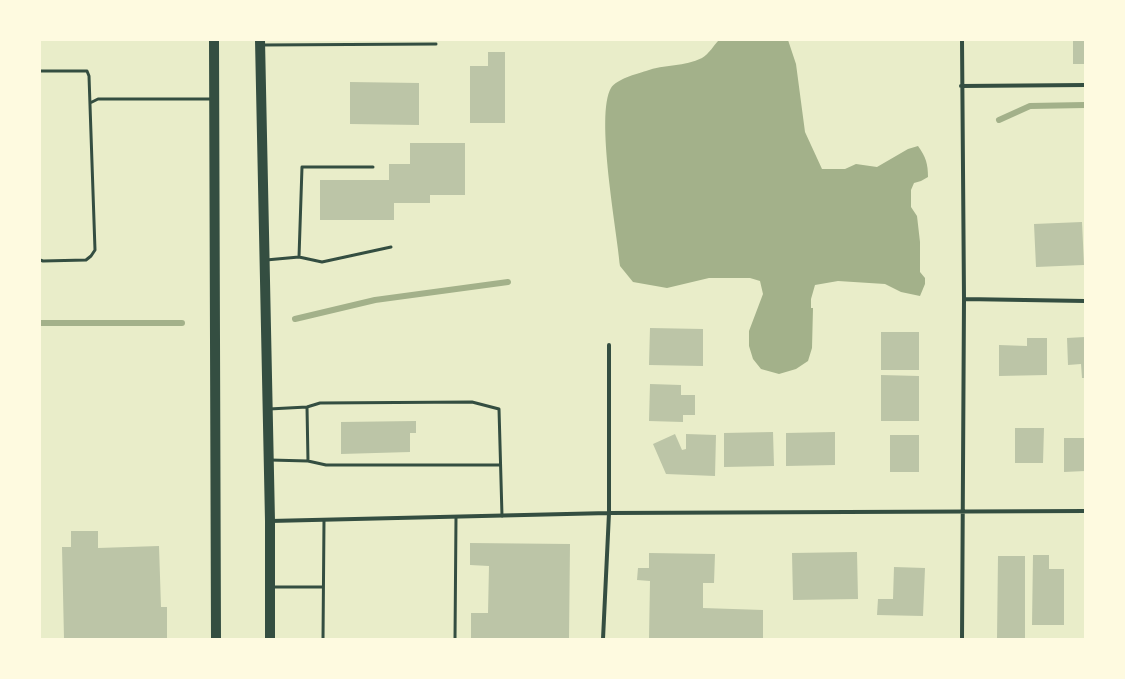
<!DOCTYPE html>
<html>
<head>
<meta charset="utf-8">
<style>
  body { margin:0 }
  #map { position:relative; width:1125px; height:679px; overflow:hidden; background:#e9edc9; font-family:"Fira Sans Condensed",sans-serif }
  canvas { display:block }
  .frame { position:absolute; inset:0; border:41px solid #fefae0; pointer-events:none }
</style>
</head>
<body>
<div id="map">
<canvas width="1125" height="679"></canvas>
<div class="frame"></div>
</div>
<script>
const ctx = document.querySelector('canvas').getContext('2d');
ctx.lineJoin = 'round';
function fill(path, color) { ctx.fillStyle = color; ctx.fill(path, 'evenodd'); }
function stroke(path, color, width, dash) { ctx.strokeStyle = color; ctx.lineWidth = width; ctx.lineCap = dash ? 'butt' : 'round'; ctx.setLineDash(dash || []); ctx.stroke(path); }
fill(new Path2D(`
  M719 40H788L796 64 805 132 822 169H845L856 164 877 167 908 149 918 146C926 157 928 164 928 177L921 181 914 183 911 190V207L917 216 920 242V272L925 278V284L920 296 901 292 885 284 838 281 815 285 811 299V308H813L812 348 808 361 796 369 779 374 761 369 753 359 749 346V331L763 294 760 281 750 278H709L667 288 633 282 620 266C617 230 595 115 611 88 617 79 636 74 646 71 664 64 685 67 702 58 709 54 714 45 719 40Z`), '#a3b18a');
stroke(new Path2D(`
  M999 120 1030 106 1085 105
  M295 319 375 300 508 282
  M40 323H182`), '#a3b18a', 6);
fill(new Path2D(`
  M1073 40H1085V64H1073Z
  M488 52H505V123H470V66H488Z
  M350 82 419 83V125L350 124Z
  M410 143H465V195H430V203H394V220H320V180H389V164H410Z
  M1082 222 1084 265 1036 267 1034 224Z
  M650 328 703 329V366L649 365Z
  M881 332H919V370H881Z
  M1085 337V378H1082L1081 364 1068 365 1067 338Z
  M1027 338H1047V375L999 376V345L1027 346Z
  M881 375 919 376V421H881Z
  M650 384 681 385V395H695V415H683V422L649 421Z
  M416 421V433H410V452L341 454V422Z
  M1015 428H1044L1043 463H1015Z
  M773 432 774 466 724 467V433Z
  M835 432V465L786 466V433Z
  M675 434 682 450 686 449V434L716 435 715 476 666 474 653 444Z
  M890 435H919V472H890Z
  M1064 438H1085V471L1064 472Z
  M71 531H98V548L159 546 161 607H167V639H64L62 547H71Z
  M470 543 570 544 569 639H471V613H488L489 566 470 565Z
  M857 552 858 599 793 600 792 553Z
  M649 553 715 554 714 583H703V608L763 610V639H649L650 581 637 580 638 568H649Z
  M1033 555H1049V569H1064V625H1032Z
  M998 556H1025V639H997Z
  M894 567 925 568 923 616 877 615 878 599H893Z`), '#bcc5a7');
stroke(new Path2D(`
  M262 45 436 44
  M40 71H87L89 76 95 250 91 256 86 260 43 261 40 260
  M90 103 98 99H212
  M299 257 302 167H373
  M266 260 299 257 322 262 391 247
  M307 407 308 461
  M269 409 307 407 320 403 472 402 499 409 502 516
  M270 460 308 461 326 465H500
  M272 587H323
  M323 639 324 520
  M455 639 456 517`), '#344e41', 3);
stroke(new Path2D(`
  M962 40 964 299 962 639
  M961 86 1085 85
  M964 299 1085 301
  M270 521 609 513 1085 511
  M603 639 609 513V345`), '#344e41', 4);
stroke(new Path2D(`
  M214 40 216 639
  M260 40 270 521V639`), '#344e41', 10);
</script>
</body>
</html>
